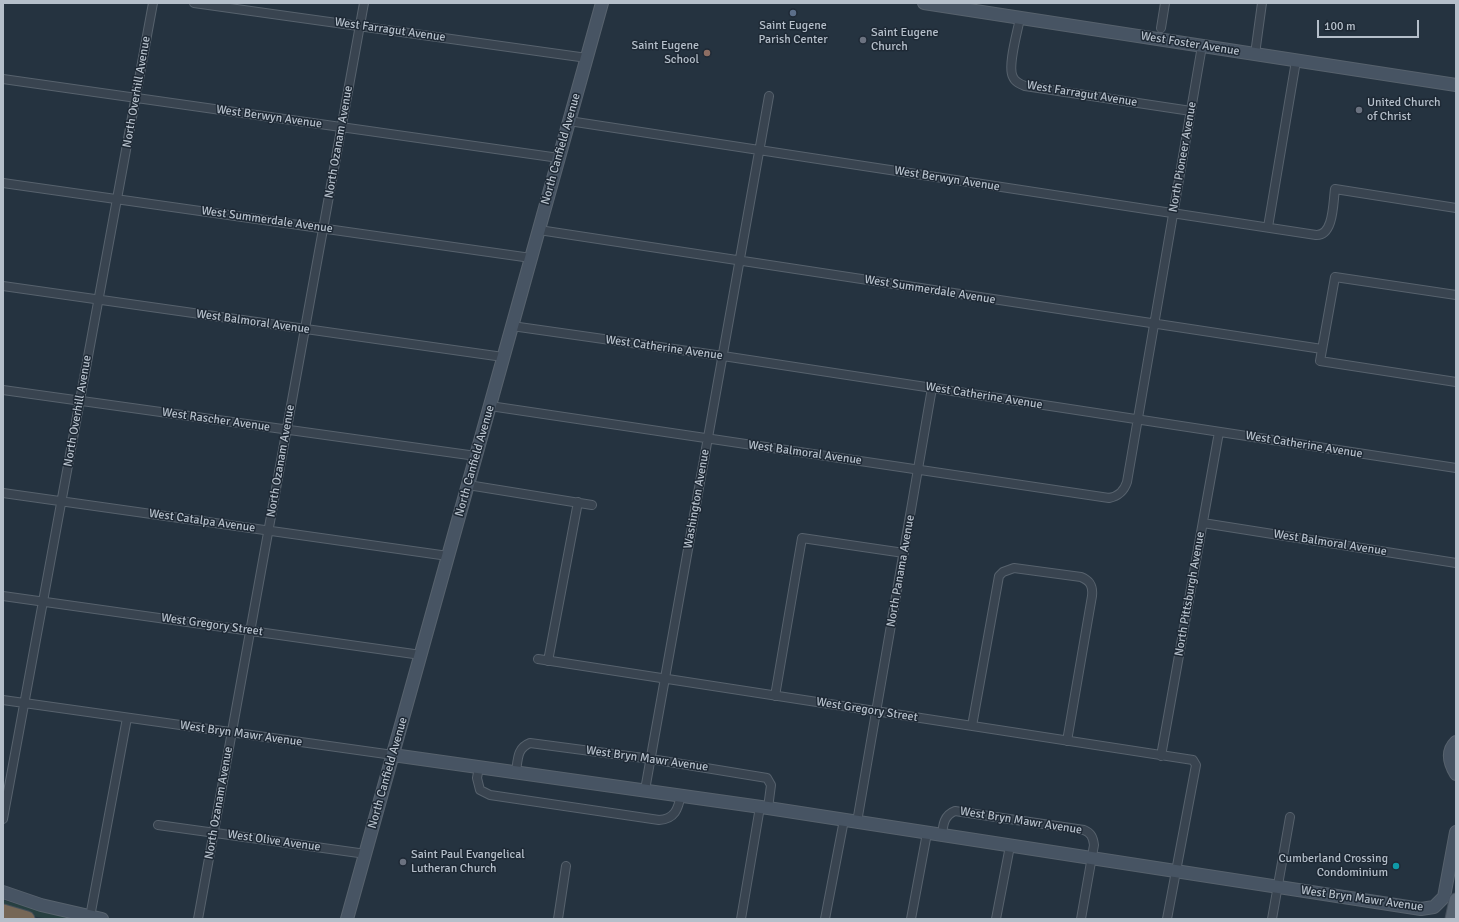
<!DOCTYPE html>
<html>
<head>
<meta charset="utf-8">
<style>
  body { margin:0 }
  #map { position:relative; width:1459px; height:922px; overflow:hidden; background:#253340; font-family:Signika,sans-serif }
  canvas { display:block }
  .frame { position:absolute; inset:0; border:4px solid #b5bfca; pointer-events:none }
  .scale { position:absolute; left:1317px; top:20px; width:102px; height:18px; box-sizing:border-box; border:2px solid #b5bfca; border-top:0; padding-left:5px; font-size:12px; line-height:14px; white-space:nowrap; color:#b5bfca; -webkit-text-stroke:3px #1e2935; paint-order:stroke }
</style>
</head>
<body>
<div id="map">
<canvas width="1459" height="922"></canvas>
<div class="frame"></div>
<div class="scale">100 m</div>
</div>
<script>
const ctx = document.querySelector('canvas').getContext('2d');
ctx.lineJoin = 'round';
function fill(path, color) { ctx.fillStyle = color; ctx.fill(path, 'evenodd'); }
function stroke(path, color, width, dash) { ctx.strokeStyle = color; ctx.lineWidth = width; ctx.lineCap = dash ? 'butt' : 'round'; ctx.setLineDash(dash || []); ctx.stroke(path); }
function write(font, color, halo, rows, align = 'center') {
  ctx.font = font + ' Signika,sans-serif'; ctx.lineWidth = 3; ctx.setLineDash([]); ctx.textBaseline = 'middle'; ctx.strokeStyle = halo; ctx.fillStyle = color; for (const [text, x, y, turn = 0] of rows) {
    ctx.save(); ctx.translate(x, y); ctx.rotate((+turn || 0) * Math.PI / 180); ctx.textAlign = isNaN(turn) ? turn : align; if (halo) ctx.strokeText(text, 0, 0); ctx.fillText(text, 0, 0); ctx.restore();
  }
}
fill(new Path2D(`
  M3 900 71 919C43 919 30 917 3 908Z`), '#274041');
const street = new Path2D(`
  M194 3 587 58
  M1020 18C1018 30 1007 67 1013 77 1015 82 1020 84 1025 86L1191 111
  M1161 28 1165 3
  M1255 54 1262 3
  M3 79 559 158
  M569 121 1316 235C1334 236 1333 202 1335 189L1456 208
  M3 183 531 258
  M1268 227 1296 61
  M539 230 1322 349
  M3 286 503 357
  M1456 295 1335 277 1320 361 1456 382
  M512 326 723 356 1456 468
  M3 390 476 456
  M490 406 1109 498C1119 496 1124 491 1127 482L1202 46
  M468 485 592 505
  M3 493 448 556
  M1203 523 1456 563
  M3 596 421 655
  M538 659 1193 760 1196 765 1167 919
  M548 661 578 502
  M775 696 802 538 904 553
  M3 700 393 755
  M972 726 999 576 1003 572 1014 568 1081 577C1091 581 1093 587 1092 596L1067 741
  M1161 756 1219 432
  M479 767 477 778 480 790 490 795 659 820C675 819 678 809 681 795
  M516 772C518 759 517 748 530 743L651 759 767 778 771 785 768 808
  M645 790 769 96
  M3 819 153 3
  M857 822 932 388
  M158 825 366 854
  M942 835C943 825 944 815 955 811L1084 830C1091 833 1093 837 1094 845L1081 919
  M90 917 127 718
  M198 919 364 3
  M558 919 566 866
  M741 919 760 807
  M825 919 844 820
  M911 919 927 833
  M996 919 1010 846
  M1272 919 1290 817`);
const secondary = new Path2D(`
  M924 3 1456 85
  M1456 742C1446 752 1450 764 1456 774
  M393 755 768 808 1421 909 1434 907 1444 897 1456 832
  M3 892 41 905 102 919
  M347 919 602 3`);
const primary = new Path2D(`
  M1452 919 1456 900`);
const highway = new Path2D(`
  M3 912 27 919`);
stroke(street, '#57626d', 10);
stroke(secondary, '#57626d', 14);
stroke(primary, '#45505c', 15);
stroke(highway, '#444f5a', 17);
stroke(street, '#394450', 8);
stroke(secondary, '#475463', 12);
stroke(primary, '#576370', 13);
stroke(highway, '#766756', 15);
for (const [x, y, r, color] of [
  [793,13,4,"#5c6f8a"],
  [863,40,4,"#6b7280"],
  [707,53,4,"#8d6e63"],
  [1359,110,4,"#6b7280"],
  [403,862,4,"#6b7280"],
  [1396,866,4,"#0f9aa8"]
]) { const dot = new Path2D(); dot.arc(x, y, r, 0, 2 * Math.PI); ctx.fillStyle = color; ctx.fill(dot); stroke(dot, '#1e2935', 1.5); }
write('12px', '#b5bfca', '#1e2935', [
  ["Saint Eugene",793,26,"center"],
  ["Parish Center",793,40,"center"],
  ["Saint Eugene",871,33],
  ["Church",871,47],
  ["Saint Eugene",699,46,"right"],
  ["School",699,60,"right"],
  ["United Church",1367,103],
  ["of Christ",1367,117],
  ["Saint Paul Evangelical",411,855],
  ["Lutheran Church",411,869],
  ["Cumberland Crossing",1388,859,"right"],
  ["Condominium",1388,873,"right"]
], 'left');
write('12px', '#b5bfca', '#1e2935', [
  ["West Farragut Avenue",390,30,8],
  ["West Foster Avenue",1190,44,9],
  ["North Overhill Avenue",137,92,-80],
  ["West Farragut Avenue",1082,94,9],
  ["West Berwyn Avenue",269,117,8],
  ["North Ozanam Avenue",339,142,-80],
  ["North Canfield Avenue",561,149,-74],
  ["North Pioneer Avenue",1183,157,-80],
  ["West Berwyn Avenue",947,179,9],
  ["West Summerdale Avenue",267,220,8],
  ["West Summerdale Avenue",930,290,9],
  ["West Balmoral Avenue",253,322,8],
  ["West Catherine Avenue",664,348,8],
  ["West Catherine Avenue",984,396,9],
  ["North Overhill Avenue",78,411,-80],
  ["West Rascher Avenue",216,420,8],
  ["West Catherine Avenue",1304,445,9],
  ["West Balmoral Avenue",805,453,8],
  ["North Ozanam Avenue",281,461,-80],
  ["North Canfield Avenue",475,461,-74],
  ["Washington Avenue",697,499,-80],
  ["West Catalpa Avenue",202,521,8],
  ["West Balmoral Avenue",1330,543,9],
  ["North Panama Avenue",901,571,-80],
  ["North Pittsburgh Avenue",1190,594,-80],
  ["West Gregory Street",212,625,8],
  ["West Gregory Street",867,710,9],
  ["West Bryn Mawr Avenue",241,734,8],
  ["West Bryn Mawr Avenue",647,759,8],
  ["North Canfield Avenue",388,773,-74],
  ["North Ozanam Avenue",219,803,-80],
  ["West Bryn Mawr Avenue",1021,821,9],
  ["West Olive Avenue",274,841,8],
  ["West Bryn Mawr Avenue",1362,899,8]
]);
</script>
</body>
</html>
